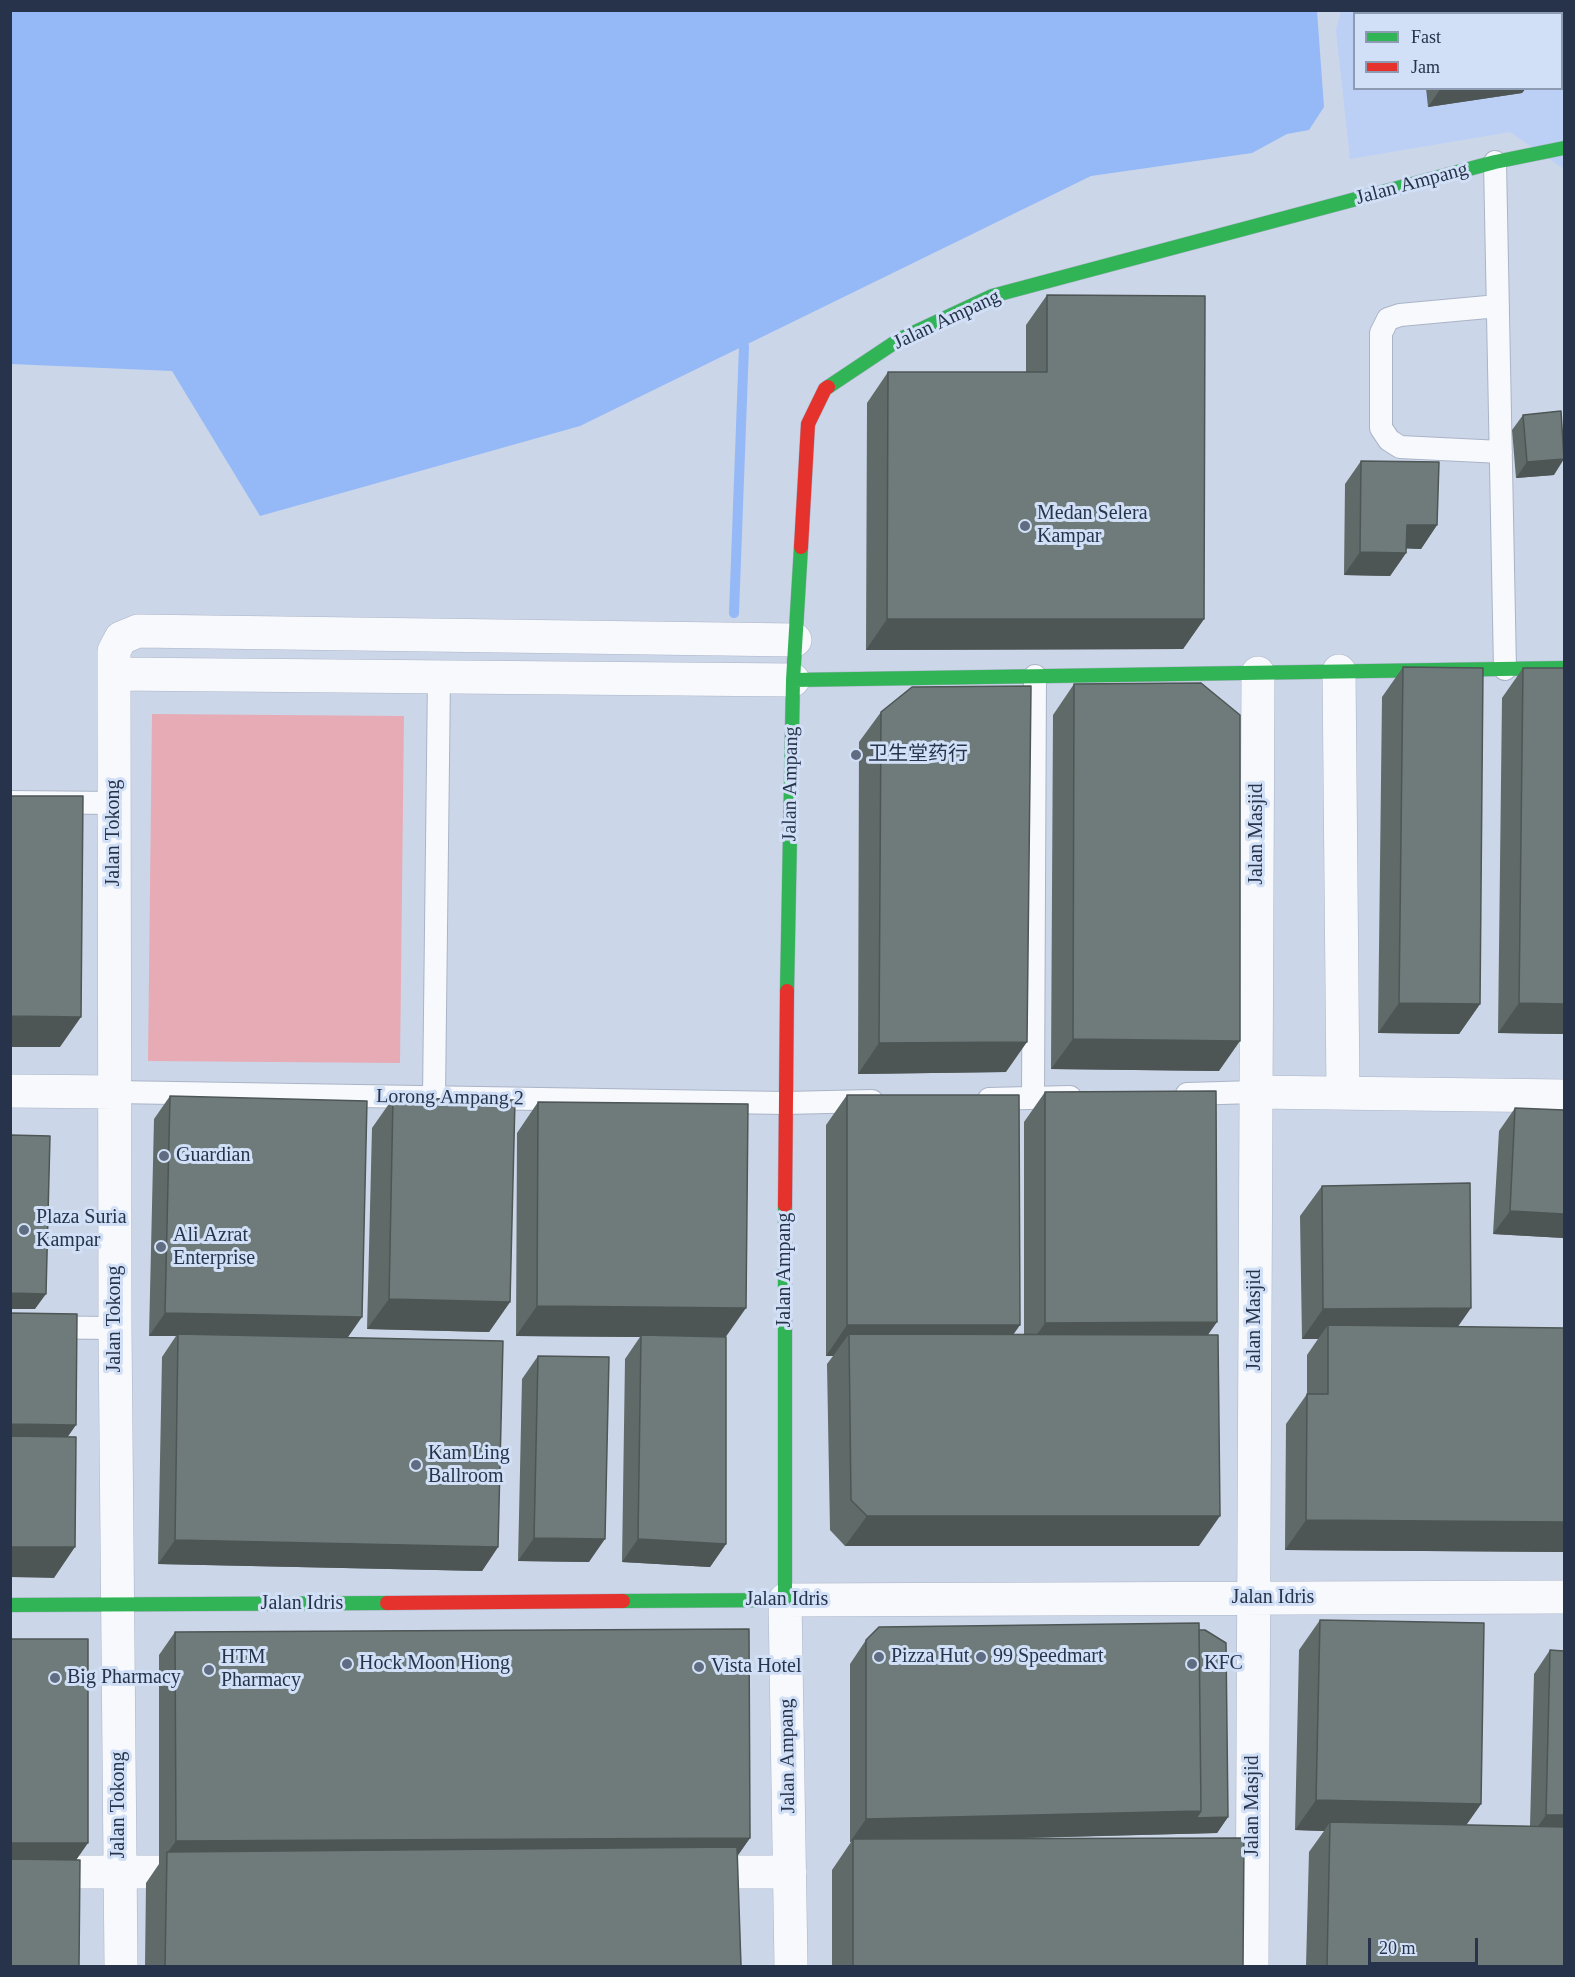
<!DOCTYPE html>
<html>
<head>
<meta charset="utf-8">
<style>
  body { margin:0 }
  #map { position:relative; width:1575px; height:1977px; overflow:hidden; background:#ccd6e9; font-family:"Times New Roman",serif }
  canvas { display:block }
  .frame { position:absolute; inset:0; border:12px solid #26334a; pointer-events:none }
  .legend { position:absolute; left:1353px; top:12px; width:210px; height:78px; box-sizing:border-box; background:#d2e0f7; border:2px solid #8d9bb2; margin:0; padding:8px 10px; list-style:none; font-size:18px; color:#26334a }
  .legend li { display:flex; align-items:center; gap:12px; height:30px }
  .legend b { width:30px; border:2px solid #8d9bb2 }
  .scale { position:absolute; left:1368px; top:1938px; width:110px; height:27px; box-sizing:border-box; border:3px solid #26334a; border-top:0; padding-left:8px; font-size:18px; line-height:21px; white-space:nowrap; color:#26334a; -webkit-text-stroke:4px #d2e0f7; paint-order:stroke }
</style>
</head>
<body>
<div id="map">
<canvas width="1575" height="1977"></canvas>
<div class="frame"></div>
<ul class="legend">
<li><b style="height:8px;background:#30b455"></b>Fast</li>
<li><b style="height:8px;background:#e5322d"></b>Jam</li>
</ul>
<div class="scale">20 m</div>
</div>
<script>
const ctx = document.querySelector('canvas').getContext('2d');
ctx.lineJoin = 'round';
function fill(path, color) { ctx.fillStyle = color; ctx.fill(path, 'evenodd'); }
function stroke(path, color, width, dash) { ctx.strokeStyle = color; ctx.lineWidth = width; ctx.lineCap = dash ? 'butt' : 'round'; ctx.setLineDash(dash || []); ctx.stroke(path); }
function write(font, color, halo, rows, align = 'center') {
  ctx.font = font + ' "Times New Roman","Noto Sans SC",serif'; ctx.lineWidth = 6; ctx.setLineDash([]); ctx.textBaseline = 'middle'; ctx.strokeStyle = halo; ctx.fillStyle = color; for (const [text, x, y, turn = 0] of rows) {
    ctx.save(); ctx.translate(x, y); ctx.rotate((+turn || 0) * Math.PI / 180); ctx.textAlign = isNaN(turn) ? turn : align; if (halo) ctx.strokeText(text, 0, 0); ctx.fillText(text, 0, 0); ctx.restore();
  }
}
fill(new Path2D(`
  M1341 11H1564V169L1510 132 1350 159 1336 31ZM1354 14H1562V88H1354Z`), '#bcd0f5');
fill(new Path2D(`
  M152 714 404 716 400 1063 148 1061Z`), '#e6abb4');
fill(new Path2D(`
  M11 10 1317 11 1324 107 1309 130 1287 134 1252 153 1091 176 580 426 260 516 172 371 11 364Z`), '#95b9f7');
stroke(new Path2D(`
  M734 613 744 346`), '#95b9f7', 10);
const lane = new Path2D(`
  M1495 162 1505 669
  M1498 306 1400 315 1388 319 1381 333V428L1389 440 1400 447 1501 452
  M10 802 114 803
  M114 1092 785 1103 872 1101
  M1187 1094 1255 1092
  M434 1097 439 677
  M1033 1098 1035 676
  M989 1099 1070 1097
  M10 1327 115 1328`);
const street = new Path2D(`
  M1339 671 1343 1093
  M114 674 793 680
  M10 1091 114 1092
  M1255 1092 1564 1096
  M10 1872H197
  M692 1872H790
  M121 1966 115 1328 114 674V651L121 638 138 631 795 640
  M791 1966 785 1600 1564 1597
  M1252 1966 1258 673`);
const fast = new Path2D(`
  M828 387 900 339 992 296 1495 162 1564 148
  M793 680 1564 668
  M787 991 793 680 801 547
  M623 1601 785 1600V1205
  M10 1605 387 1603`);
const jam = new Path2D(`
  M801 547 808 424 825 389 828 387
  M785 1205 787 991
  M387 1603 623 1601`);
stroke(lane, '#aab4c7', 24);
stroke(street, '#aab4c7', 34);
stroke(fast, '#aab4c7', 15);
stroke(jam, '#aab4c7', 15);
stroke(lane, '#f7f9fc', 22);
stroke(street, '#f7f9fc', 33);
stroke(fast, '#30b455', 14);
stroke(jam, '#e5322d', 14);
fill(new Path2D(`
  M1415 10H1530L1531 14H1415Z
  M1426 88H1526L1522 93 1428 107Z
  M1047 295 1204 619 1183 649 866 650 867 403 888 372H1026V325Z
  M1523 415 1554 475 1516 478 1512 430Z
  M1361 461 1437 525 1421 549 1406 548V553L1390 576 1344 575 1345 484Z
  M1403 667 1480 1004 1459 1034 1378 1033 1382 697Z
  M1523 668H1564V1034L1498 1033 1502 698Z
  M1074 684 1219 1071 1051 1069 1053 715Z
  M881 712 1006 1072 858 1074 859 742Z
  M1045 1092 1208 1335 1199 1546H845L830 1530 827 1364 833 1356H826V1125L847 1095 1020 1325 1013 1334H1024V1122Z
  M170 1096 348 1338 498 1547 482 1571 158 1564 162 1357 176 1336H149L154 1119Z
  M393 1098 510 1302 489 1332 367 1329 372 1128Z
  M538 1102 725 1337 726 1544 710 1567 622 1562 625 1359 640 1337 516 1336 517 1133Z
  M1515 1108 1564 1110V1238L1493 1234 1499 1131Z
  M1322 1186 1458 1327 1564 1328V1552L1285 1550 1286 1424 1307 1394V1355L1318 1339H1302L1300 1216Z
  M538 1356 589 1562 518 1561 522 1379Z
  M1320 1620 1481 1804 1466 1825 1530 1826 1534 1674 1550 1650 1564 1966H1306L1309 1852 1324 1831 1295 1830 1299 1650Z
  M1199 1630 1228 1817 1217 1833 990 1839 1243 1966H832V1870L851 1842H850V1664L866 1640Z
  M175 1632 750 1838 737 1856 741 1966H145L146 1883 159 1864V1655Z`), '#5f6a69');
fill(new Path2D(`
  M1441 88H1526L1522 93 1428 107Z
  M1564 459 1554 475 1516 478 1527 462Z
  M1407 525H1437L1421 549 1390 548Z
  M1360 552 1406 553 1390 576 1344 575Z
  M887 619H1204L1183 649 866 650Z
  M1399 1003 1480 1004 1459 1034 1378 1033Z
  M1519 1003 1564 1004V1034L1498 1033Z
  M10 1016 81 1017 60 1047H10Z
  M1073 1039 1240 1041 1219 1071 1051 1069Z
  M1027 1042 1006 1072 858 1074 879 1043Z
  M1510 1211 1564 1214V1238L1493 1234Z
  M10 1293 46 1294 35 1309H10Z
  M389 1299 510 1302 489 1332 367 1329Z
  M537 1306 746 1308 725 1338 641 1335 640 1337 516 1336Z
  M1471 1308 1450 1338 1328 1325 1318 1339H1302L1323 1309Z
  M165 1313 362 1317 346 1340 178 1334 176 1336H149Z
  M1217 1322 1196 1352 1024 1353 1045 1323Z
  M847 1325H1020L999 1355 849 1334 833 1356H826Z
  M10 1424 76 1425 55 1455 10 1454Z
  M867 1516H1220L1199 1546H845Z
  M1306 1520 1564 1522V1552L1285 1550Z
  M534 1538 605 1539 589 1562 518 1561Z
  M638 1539 726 1544 710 1567 622 1562Z
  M175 1540 498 1547 482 1571 158 1564Z
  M10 1547H75L54 1578 10 1577Z
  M1316 1800 1481 1804 1460 1834 1330 1822 1324 1831 1295 1830Z
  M1201 1811 1228 1817 1217 1833 853 1842V1839L850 1842 866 1819Z
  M1546 1815H1564V1839L1530 1838Z
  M750 1838 734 1861 167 1853 176 1841Z
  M10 1843H88L72 1866H10Z`), '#4d5655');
const building = new Path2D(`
  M1434 10H1530L1531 14H1435Z
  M1047 295 1205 296 1204 619H887L888 372H1047Z
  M1561 411 1564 459 1527 462 1523 415Z
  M1361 461 1439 462 1437 525H1407L1406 553 1360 552Z
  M1403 667 1483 668 1480 1004 1399 1003Z
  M1523 668H1564V1004L1519 1003Z
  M1201 683 1240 715V1041L1073 1039 1074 684Z
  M1031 686 1027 1042 879 1043 881 712 912 687Z
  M10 796H83L81 1017 10 1016Z
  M1216 1091 1217 1322 1045 1323V1092Z
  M847 1095H1019L1020 1325H847Z
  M170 1096 367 1101 362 1317 165 1313Z
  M393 1098 515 1100 510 1302 389 1299Z
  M538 1102 748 1104 746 1308 537 1306Z
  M1515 1108 1564 1110V1214L1510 1211Z
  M10 1135 50 1136 46 1294 10 1293Z
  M1470 1183 1471 1308 1323 1309 1322 1186Z
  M10 1313 77 1314 76 1425 10 1424Z
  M1328 1325 1564 1328V1522L1306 1520 1307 1394H1328Z
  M178 1334 503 1341 498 1547 175 1540Z
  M849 1334 1218 1335 1220 1516H867L851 1500Z
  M641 1335 726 1337V1544L638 1539Z
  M538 1356 609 1357 605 1539 534 1538Z
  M10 1436 76 1437 75 1547H10Z
  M1320 1620 1484 1623 1481 1804 1316 1800Z
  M1199 1623 1201 1811 866 1819V1640L879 1627Z
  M749 1629 750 1838 176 1841 175 1632Z
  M1199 1630H1205L1226 1643 1228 1817 1196 1818 1201 1811Z
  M10 1639H88V1843H10Z
  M1550 1650 1564 1651V1815H1546Z
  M1330 1822 1564 1827V1966H1327Z
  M1244 1838 1243 1966H853V1839Z
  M737 1847 741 1966H165L167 1852Z
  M10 1859 80 1860 79 1966H10Z`);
fill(building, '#6e7b7a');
stroke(building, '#4d5655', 1.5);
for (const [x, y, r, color] of [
  [1025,526,6,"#606c82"],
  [856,755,6,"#606c82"],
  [164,1156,6,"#606c82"],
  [24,1230,6,"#606c82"],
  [161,1247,6,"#606c82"],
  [416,1465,6,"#606c82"],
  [879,1657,6,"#606c82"],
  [981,1657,6,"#606c82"],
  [347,1664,6,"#606c82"],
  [1192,1664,6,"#606c82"],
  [699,1667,6,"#606c82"],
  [209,1670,6,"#606c82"],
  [55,1678,6,"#606c82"]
]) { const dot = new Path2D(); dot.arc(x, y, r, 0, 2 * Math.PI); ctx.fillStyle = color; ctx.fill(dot); stroke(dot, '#d2e0f7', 2); }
write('20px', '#26334a', '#d2e0f7', [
  ["Jalan Ampang",1412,184,-15],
  ["Jalan Ampang",947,320,-25],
  ["Jalan Ampang",791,784,-89],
  ["Jalan Tokong",114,833,-90],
  ["Jalan Masjid",1257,834,-90],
  ["Lorong Ampang 2",450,1098,1],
  ["Jalan Ampang",785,1270,-90],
  ["Jalan Tokong",115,1319,-90],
  ["Jalan Masjid",1255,1320,-90],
  ["Jalan Idris",1273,1598],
  ["Jalan Idris",787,1600],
  ["Jalan Idris",302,1604],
  ["Jalan Ampang",788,1756,-91],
  ["Jalan Tokong",119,1805,-90],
  ["Jalan Masjid",1253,1806,-90]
]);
write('20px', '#26334a', '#d2e0f7', [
  ["Medan Selera",1037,514],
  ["Kampar",1037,537],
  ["卫生堂药行",868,755],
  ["Guardian",176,1156],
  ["Plaza Suria",36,1218],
  ["Kampar",36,1241],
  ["Ali Azrat",173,1236],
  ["Enterprise",173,1259],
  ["Kam Ling",428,1454],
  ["Ballroom",428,1477],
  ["Pizza Hut",891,1657],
  ["99 Speedmart",993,1657],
  ["HTM",221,1658],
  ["Pharmacy",221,1681],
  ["Hock Moon Hiong",359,1664],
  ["KFC",1204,1664],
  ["Vista Hotel",711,1667],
  ["Big Pharmacy",67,1678]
], 'left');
</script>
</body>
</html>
